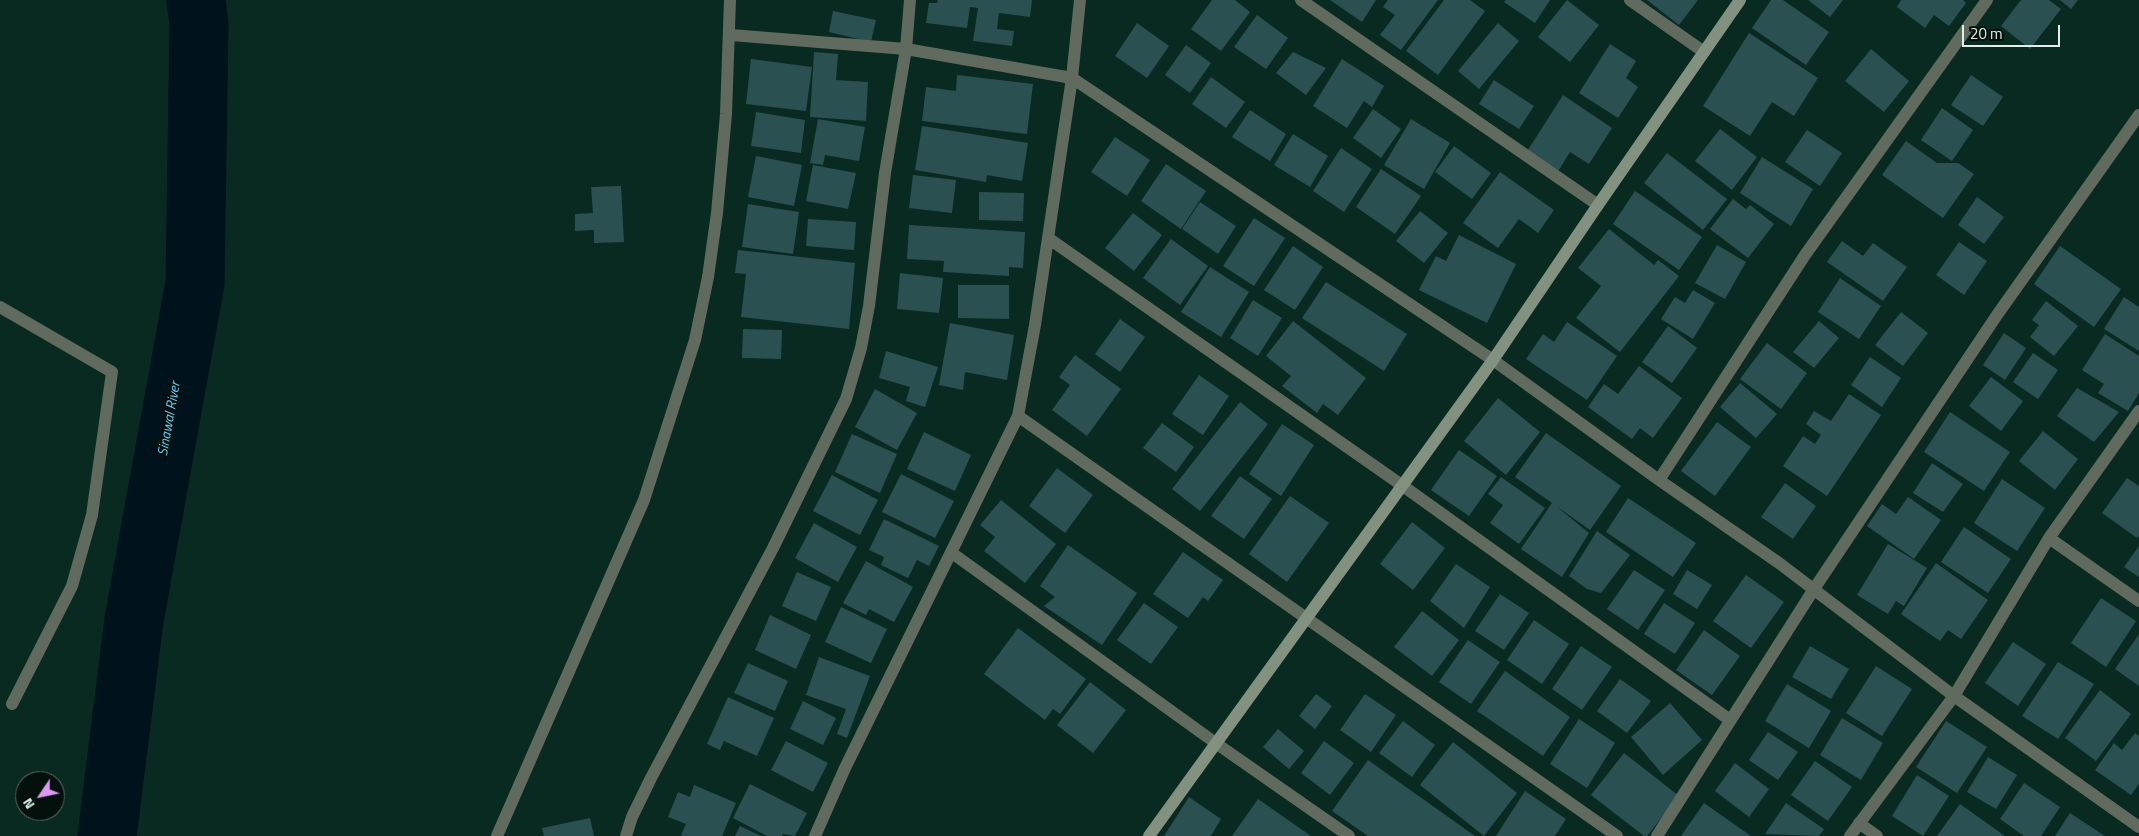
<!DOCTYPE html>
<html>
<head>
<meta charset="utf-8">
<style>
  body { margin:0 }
  #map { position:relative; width:2139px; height:836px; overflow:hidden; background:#082a21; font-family:"Titillium Web",sans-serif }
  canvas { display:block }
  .north { position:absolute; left:15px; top:771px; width:50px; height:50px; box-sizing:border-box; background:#04100c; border:1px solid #5b6a64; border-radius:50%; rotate:236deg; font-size:14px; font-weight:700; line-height:20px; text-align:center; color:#def0e9 }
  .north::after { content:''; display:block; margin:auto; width:18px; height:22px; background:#dc99f4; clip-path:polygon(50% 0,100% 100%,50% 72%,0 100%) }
  .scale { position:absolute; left:1962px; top:25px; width:98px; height:22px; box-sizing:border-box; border:2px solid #def0e9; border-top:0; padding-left:6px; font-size:15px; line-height:18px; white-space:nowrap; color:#def0e9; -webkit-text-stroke:4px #04100c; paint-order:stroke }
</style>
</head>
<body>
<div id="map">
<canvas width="2139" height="836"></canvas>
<div class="north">N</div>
<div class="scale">20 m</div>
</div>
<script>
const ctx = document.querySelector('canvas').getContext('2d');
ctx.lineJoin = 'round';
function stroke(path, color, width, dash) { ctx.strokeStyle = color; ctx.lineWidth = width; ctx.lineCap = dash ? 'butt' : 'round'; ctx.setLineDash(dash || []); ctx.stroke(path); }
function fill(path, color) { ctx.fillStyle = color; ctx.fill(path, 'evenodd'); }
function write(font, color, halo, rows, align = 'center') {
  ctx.font = font + ' "Titillium Web",sans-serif'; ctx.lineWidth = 4.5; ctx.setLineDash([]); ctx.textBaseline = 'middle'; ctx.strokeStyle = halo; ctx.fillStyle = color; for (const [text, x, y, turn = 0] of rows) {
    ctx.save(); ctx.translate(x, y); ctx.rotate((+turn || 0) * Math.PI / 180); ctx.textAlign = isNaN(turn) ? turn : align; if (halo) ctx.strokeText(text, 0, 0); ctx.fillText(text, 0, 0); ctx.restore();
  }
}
stroke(new Path2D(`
  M107 836 134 620 195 283 199 25 196 0`), '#00121b', 59);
fill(new Path2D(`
  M938 0H1032L1030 17 999 13 997 29 1014 31 1012 46 973 41 978 8 970 7 967 28 926 23 929 3H937Z
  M1212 0H1235L1250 12 1221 51 1191 29Z
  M1330 0H1376L1362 22Z
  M1388 0H1438L1401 50 1380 35 1395 15 1383 7Z
  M1444 0H1470L1485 11 1438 75 1406 51Z
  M1506 0H1550L1535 23 1504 2Z
  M1567 0 1599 25 1570 62 1538 37Z
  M1647 0H1698L1679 25Z
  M1771 0H1783L1829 32 1806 65 1752 28Z
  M1808 0H1843L1830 17Z
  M1901 0H1963L1966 3 1949 26 1934 15 1925 28 1897 7Z
  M2021 0H2049L2061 9 2030 49 2001 26Z
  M2060 0H2078L2071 9Z
  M833 11 876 20 871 42 829 32Z
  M1257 15 1288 38 1266 69 1234 47Z
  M1137 23 1169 46 1147 78 1115 56Z
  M1498 23 1519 41 1479 89 1458 71Z
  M1749 33 1818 78 1794 116 1772 102 1750 136 1703 106Z
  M1610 44 1636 61 1626 78 1638 87 1618 118 1579 93Z
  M1186 45 1211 63 1190 93 1165 75Z
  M1871 49 1909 81 1884 112 1845 81Z
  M814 52 838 54 836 80 868 82 866 121 810 117Z
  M1293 52 1326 68 1306 95 1276 73Z
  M751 59 812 67 806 111 746 104Z
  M1342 59 1384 86 1372 107 1364 101 1347 128 1313 106Z
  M957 75 1033 84 1027 134 922 121 926 87 956 91Z
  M1971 75 2003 97 1983 126 1951 105Z
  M1211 77 1245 102 1226 128 1192 104Z
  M1494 80 1534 106 1519 129 1479 104Z
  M1563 95 1612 128 1589 164 1570 152 1557 173 1526 153Z
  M1942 108 1973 130 1952 161 1921 140Z
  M1373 109 1401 129 1381 158 1353 138Z
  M1250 110 1286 134 1270 161 1232 137Z
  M756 112 805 120 801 153 751 146Z
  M818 119 865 127 859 161 825 155 823 165 810 163Z
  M1411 119 1450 143 1424 189 1384 165Z
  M922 126 1028 143 1022 181 987 175 986 182 915 170Z
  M1720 129 1757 157 1732 190 1695 161Z
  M1807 130 1842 153 1820 186 1785 162Z
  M1293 134 1328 156 1310 187 1274 165Z
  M1115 137 1150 160 1127 196 1091 172Z
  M1906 141 1937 163H1958L1974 174 1943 218 1882 175Z
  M1454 146 1491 173 1472 199 1435 172Z
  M1341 148 1372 169 1344 212 1313 191Z
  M1667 153 1727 199 1703 230 1644 183Z
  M756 156 802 165 794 206 748 197Z
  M1762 157 1813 189 1791 226 1740 193Z
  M1166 164 1206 191 1181 229 1141 201Z
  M813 165 856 173 848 209 806 201Z
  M1381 169 1421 196 1395 234 1356 207Z
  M1500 172 1554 210 1538 233 1519 219 1498 248 1463 223Z
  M913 175 956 180 952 213 909 208Z
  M621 186 624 242 594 243V230L575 231V214L593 213 591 187Z
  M1635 191 1702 237 1679 270 1613 224Z
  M979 192 1024 193 1023 221 979 220Z
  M1977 197 2004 217 1984 244 1958 225Z
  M1733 199 1746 209 1750 205 1774 224 1748 258 1710 229Z
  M1200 202 1236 226 1218 254 1182 229Z
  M748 204 799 212 793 254 742 247Z
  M1420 211 1448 233 1424 263 1396 241Z
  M1133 213 1162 235 1134 271 1105 248Z
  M1254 218 1285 238 1254 286 1223 266Z
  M808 219 856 222 854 250 806 246Z
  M909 225 1025 232 1023 268 1009 267V276L943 272 944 261 907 259Z
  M1609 229 1654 265 1658 260 1679 276 1620 352 1576 318 1601 286 1578 268Z
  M1459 235 1516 264 1487 323 1419 290 1436 256 1446 261Z
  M1171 239 1208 266 1180 305 1143 278Z
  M1842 241 1863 256 1873 243 1907 267 1883 301 1827 262Z
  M1959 242 1987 261 1964 295 1936 275Z
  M1717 245 1746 262 1725 299 1695 283Z
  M1293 246 1323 267 1295 310 1264 290Z
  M2060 246 2121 289 2094 327 2034 284Z
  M738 250 855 263 849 329 741 317 746 274 735 273Z
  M1210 267 1249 292 1221 337 1181 312Z
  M900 273 943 278 939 313 897 309Z
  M1840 278 1881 306 1859 339 1818 312Z
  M1326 282 1407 334 1384 371 1302 318Z
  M958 285H1009V319L958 318Z
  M1693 290 1715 303 1693 339 1661 319 1675 297 1685 303Z
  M2124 297 2139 307V351L2104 329Z
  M1253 300 1282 318 1258 356 1230 338Z
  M2046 301 2078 326 2054 356 2030 337 2039 325 2032 320Z
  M1901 312 1928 333 1903 366 1875 345Z
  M1120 319 1145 337 1120 372 1095 354Z
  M1293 321 1366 378 1338 415 1323 404 1317 413 1282 386 1291 376 1266 356Z
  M1819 321 1839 338 1814 368 1793 352Z
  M1567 322 1617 356 1587 400 1526 359 1543 334 1554 342Z
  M950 323 1014 335 1007 380 965 372 963 390 939 385Z
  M1668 326 1697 348 1672 383 1642 362Z
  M743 329 782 330 781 359 742 358Z
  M2004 333 2026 348 2005 380 1983 365Z
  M2105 334 2139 356V393L2128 411 2098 393 2104 384 2082 370Z
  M1767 343 1807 373 1781 409 1740 379Z
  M886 351 938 367 925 407 906 401 910 387 879 378Z
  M2033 353 2058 370 2038 399 2013 382Z
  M1075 355 1121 389 1087 436 1052 410 1070 385 1059 377Z
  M1870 357 1901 378 1882 407 1851 385Z
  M1639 366 1682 398 1653 438 1640 428 1632 439 1588 407 1604 384 1618 394Z
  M1199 375 1229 396 1203 435 1172 414Z
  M1991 377 2023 401 2001 431 1969 406Z
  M1740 383 1777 414 1756 438 1720 407Z
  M2077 388 2119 412 2094 442 2057 416Z
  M875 389 917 413 897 450 855 427Z
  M1849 394 1881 415 1827 496 1783 466 1803 436 1815 444 1821 435 1806 424 1814 411 1831 421Z
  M1498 398 1540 432 1506 475 1464 441Z
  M1240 402 1268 424 1200 511 1172 489Z
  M1950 412 2010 452 1984 491 1924 452Z
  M1717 422 1751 447 1715 496 1681 471Z
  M1162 423 1194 447 1176 472 1143 448Z
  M1282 424 1314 445 1281 496 1249 474Z
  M2043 431 2078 459 2055 490 2019 461Z
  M924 432 971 455 955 491 907 469Z
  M1546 433 1621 486 1590 530 1556 506 1589 533 1562 577 1521 549 1552 503 1515 477Z
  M852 434 897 454 880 493 835 472Z
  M1459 450 1497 476 1469 516 1431 490Z
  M1932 463 1963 484 1943 512 1913 493Z
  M1057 468 1093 495 1065 533 1029 506Z
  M901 474 954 501 935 538 882 512Z
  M832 475 878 500 860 535 813 511Z
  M1240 476 1272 499 1244 539 1211 516Z
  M1501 477 1545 508 1519 544 1490 523 1503 505 1488 494Z
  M2127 478 2139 486V536L2137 538 2102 513Z
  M2002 479 2045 508 2017 551 1974 523Z
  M1785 483 1816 506 1793 539 1761 517Z
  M1290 496 1329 523 1287 582 1249 554Z
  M1908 497 1941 520 1914 559 1867 526 1882 504 1896 514Z
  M1628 498 1696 543 1673 577 1606 532Z
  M1001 500 1056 544 1025 583 984 551 995 537 980 525Z
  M884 519 939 546 929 566 917 560 908 578 881 565 884 557 869 550Z
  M1412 522 1445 548 1413 590 1380 564Z
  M814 523 857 547 838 582 795 558Z
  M1964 527 2011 559 1988 593 1941 562Z
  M1597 531 1630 555 1601 593 1587 589 1569 576Z
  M1888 544 1927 568 1904 606 1896 601 1888 614 1857 595Z
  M1068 545 1137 593 1102 645 1044 606 1055 597 1040 586Z
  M2139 546V577L2124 567Z
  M1183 552 1223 580 1208 601 1203 597 1188 618 1153 594Z
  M866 561 913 587 894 622 869 609 866 615 843 603Z
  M1936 563 1988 600 1961 639 1948 630 1940 641 1901 614Z
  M1456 564 1490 587 1464 628 1430 601Z
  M1634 570 1665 590 1638 630 1607 609Z
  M1687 570 1712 585 1697 609 1673 594Z
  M797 572 831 587 816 621 782 606Z
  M1746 575 1784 602 1751 648 1713 621Z
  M1500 594 1529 613 1504 650 1475 631Z
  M2101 598 2136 621 2106 667 2071 643Z
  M1144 603 1178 627 1151 664 1117 640Z
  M1664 603 1695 623 1675 654 1644 634Z
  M841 607 887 629 871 663 825 642Z
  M1422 611 1459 640 1432 676 1394 647Z
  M770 615 811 635 796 669 755 650Z
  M1534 620 1569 644 1542 684 1507 660Z
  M1018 628 1086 679 1060 714 1053 709 1045 720 984 674Z
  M1704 630 1740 656 1712 695 1676 670Z
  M2139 634V686L2115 669Z
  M1468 640 1500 662 1471 704 1439 682Z
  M2013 642 2046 664 2018 706 1985 683Z
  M1581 646 1612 667 1582 710 1552 689Z
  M1810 646 1849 669 1831 699 1792 677Z
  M819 657 870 676 847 738 837 734 846 709 806 695Z
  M2058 662 2094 684 2058 739 2022 716Z
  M748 663 788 681 775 711 734 693Z
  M1876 666 1912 689 1882 736 1846 713Z
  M1505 671 1570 717 1543 756 1477 711Z
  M1620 679 1651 701 1627 733 1597 711Z
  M1090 682 1126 710 1093 753 1057 725Z
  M1787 684 1831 711 1809 748 1765 721Z
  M2100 690 2131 714 2096 761 2065 738Z
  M1316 694 1332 706 1315 729 1299 716Z
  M1365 694 1396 715 1371 752 1340 730Z
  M728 697 774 718 757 756 724 741 720 750 707 744Z
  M803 701 836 718 823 745 790 729Z
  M1670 703 1702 740 1663 775 1631 737Z
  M1842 718 1883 743 1861 780 1820 755Z
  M1579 719 1615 743 1587 788 1550 764Z
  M1403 721 1435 745 1412 777 1379 753Z
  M1946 721 1987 747 1957 793 1916 767Z
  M1278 729 1304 751 1289 769 1263 747Z
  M1768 732 1798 752 1778 780 1749 760Z
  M2135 733 2139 736V784L2131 795 2095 770 2114 743 2122 750Z
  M786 741 828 763 813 792 771 770Z
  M1324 741 1354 763 1330 795 1301 773Z
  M1453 742 1517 793 1484 836 1420 785Z
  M1624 753 1679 796 1647 836H1644L1591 795Z
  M1988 757 2017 775 1996 809 1967 792Z
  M1368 760 1475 836H1368L1332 811Z
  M1815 761 1852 787 1828 821 1791 795Z
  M1735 763 1769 789 1749 817 1715 791Z
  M1917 775 1949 796 1923 836 1892 816Z
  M2024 783 2060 807 2041 836H2024L2000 819Z
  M750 784 807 813 795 836 783 834 782 836H767L733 818Z
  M694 785 736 803 722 836H683L681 835 686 824 668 817 678 792 690 797Z
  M1525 791 1566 819 1555 836H1496Z
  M1189 797 1221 819 1211 836H1164Z
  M1258 799 1311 836H1232Z
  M1704 803 1751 836H1681Z
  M1786 803 1824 829 1819 836 1765 834Z
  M1960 804 2005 836H1937Z
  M2070 813 2105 836H2055Z
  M590 818 594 836H544L542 828Z
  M740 826 761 836H735Z`), '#2a5052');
stroke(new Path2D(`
  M1301 0 1598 205
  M1630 0 1704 52
  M731 35 906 49 1072 78 1493 360 1659 480 1779 563 1954 696 2139 827
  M1048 238 1403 486 1730 720
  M0 307 112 372 92 515 72 586 12 704
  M1018 416 1617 836
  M1659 480 1805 255 1987 0
  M2049 538 2139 601
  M952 553 1217 744 1349 836
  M1859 823 1877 836
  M497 836 644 500 695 340 708 277 717 213 726 114 730 0
  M626 836 632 817 651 778 773 548 846 399 861 348 869 306 885 173 906 49 910 0
  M815 836 845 768 1018 416 1035 325 1072 78 1080 0
  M1657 836 1814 589 1997 315 2139 115
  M1850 836 1954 696 2049 538 2139 411`), '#606a5f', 12);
stroke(new Path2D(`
  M1149 836 1493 360 1598 205 1740 0`), '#839181', 12);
write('italic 14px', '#67d0ff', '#04100c', [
  ["Sinawal River",170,419,-80]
]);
</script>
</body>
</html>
